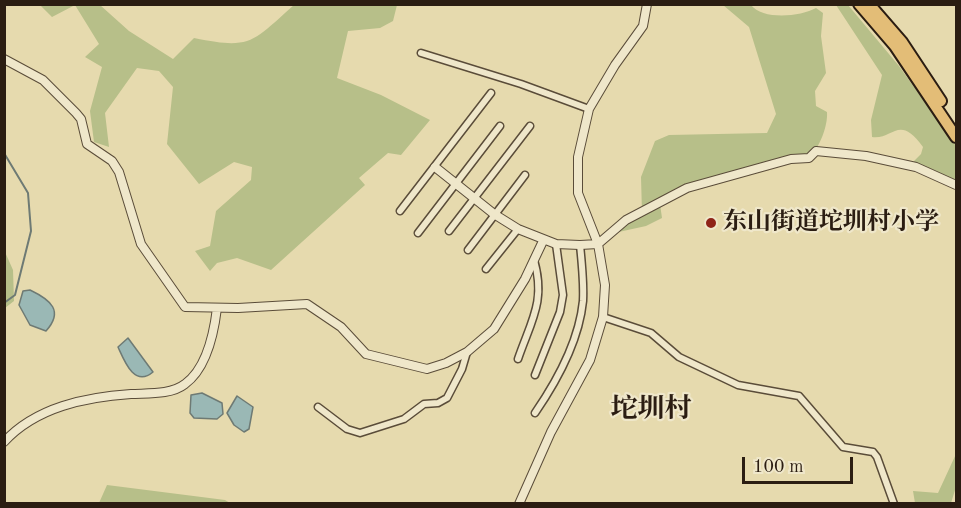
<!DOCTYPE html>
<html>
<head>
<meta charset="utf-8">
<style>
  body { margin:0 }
  #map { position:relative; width:961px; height:508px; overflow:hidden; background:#e6daae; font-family:"Old Standard TT",serif }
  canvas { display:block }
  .frame { position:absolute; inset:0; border:6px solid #2b1d12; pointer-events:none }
  .scale { position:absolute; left:742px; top:457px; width:111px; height:27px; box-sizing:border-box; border:3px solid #2b1d12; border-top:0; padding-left:8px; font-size:18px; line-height:21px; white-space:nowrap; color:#2b1d12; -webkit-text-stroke:4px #efe7ca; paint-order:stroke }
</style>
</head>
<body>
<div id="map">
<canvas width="961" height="508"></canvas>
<div class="frame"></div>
<div class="scale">100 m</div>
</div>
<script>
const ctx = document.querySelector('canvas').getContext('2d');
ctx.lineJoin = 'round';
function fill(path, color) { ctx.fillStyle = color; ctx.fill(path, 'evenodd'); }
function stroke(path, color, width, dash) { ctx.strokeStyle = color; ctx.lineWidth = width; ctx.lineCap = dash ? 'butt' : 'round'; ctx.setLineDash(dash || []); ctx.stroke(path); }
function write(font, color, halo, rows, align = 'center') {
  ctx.font = font + ' "Old Standard TT","Noto Serif SC",serif'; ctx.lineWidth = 4.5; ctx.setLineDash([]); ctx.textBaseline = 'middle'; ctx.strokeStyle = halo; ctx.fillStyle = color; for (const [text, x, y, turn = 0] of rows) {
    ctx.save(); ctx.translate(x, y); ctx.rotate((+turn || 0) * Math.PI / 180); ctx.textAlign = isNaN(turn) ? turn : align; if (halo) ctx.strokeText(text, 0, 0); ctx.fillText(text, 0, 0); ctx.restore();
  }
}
fill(new Path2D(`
  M40 5H100L129 31 173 59 194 38C252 50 252 42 294 5H397L393 21 380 28 348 31 337 78 381 95 430 120 401 155 388 153 359 178 365 185 271 270 237 258 217 263 210 271 195 251 210 246 216 211 251 180 252 167 234 162 199 184 167 144 173 87 159 71 137 68 105 113 109 147 94 142 90 111 102 67 85 57 99 44 75 5 52 17Z
  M723 5H751C762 20 800 17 816 8L823 13 821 36 826 73 815 91 816 106 827 112C828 127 819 148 809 158L705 181 660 204 662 218 646 226 614 233 642 213 641 177 655 141 669 135 767 133 776 114 749 27Z
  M836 5H848L899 66 956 146V185L909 166 921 154 923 147C899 113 893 140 872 137L871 120 882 75Z
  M5 252 13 270 14 301 5 308Z
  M956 454V487L951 503H915L913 491 938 493Z
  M107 485 225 500 230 503H99Z`), '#b7bf89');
const water = new Path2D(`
  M30 290C51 300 64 311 46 331L30 325 19 305 23 291Z
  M128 338 153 372C134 388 124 360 118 347Z
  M202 393 222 403 223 414 217 419 194 418 190 413 191 395Z
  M237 396 253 407 249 429 244 432 234 425 227 413Z`);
fill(water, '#9ab8b5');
stroke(water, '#6e7a74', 1.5);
stroke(new Path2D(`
  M4 153 28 193 31 231 15 295 4 303`), '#6e7a74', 2);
const minor = new Path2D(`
  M421 53 521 84 589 109
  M400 211 491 93
  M449 231 530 126
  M418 233 500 126
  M468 250 525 175
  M486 269 518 229
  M603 317 651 333 679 357 738 385 799 396 843 447 873 452 877 457 894 504
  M518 359C531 321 546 301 534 260
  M535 375 560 312 563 295 556 244
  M318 407 347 429 360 433 404 419 424 404 438 403 447 398 462 369 467 352
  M535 413C557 381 579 341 583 301 584 283 582 264 580 245`);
const tertiary = new Path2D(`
  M4 59 43 80 76 113 81 119 87 144 112 161 119 172 141 244 185 307 238 308 307 304 341 327 366 354 427 369 446 363 467 352 494 329 525 279 543 241
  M435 167 494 214 518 229 556 244 580 245 598 244 626 220 687 188 791 159 809 158 816 151 866 156 916 167 956 185
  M4 442C36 407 86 397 131 394 148 393 171 395 185 384 207 368 214 333 217 308
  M519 504 551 432 590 360 603 317 605 285 598 244 578 193V157L589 109 615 65 643 26 647 4`);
const motorway = new Path2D(`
  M859 4 895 46 956 137
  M869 4 902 42 941 101`);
stroke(minor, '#5a4c39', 9);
stroke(tertiary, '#5a4c39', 10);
stroke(motorway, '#2b1d12', 14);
stroke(minor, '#efe7ca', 6);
stroke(tertiary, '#efe7ca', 8);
stroke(motorway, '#e3bd77', 10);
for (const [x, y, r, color] of [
  [711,223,6,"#8f2418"]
]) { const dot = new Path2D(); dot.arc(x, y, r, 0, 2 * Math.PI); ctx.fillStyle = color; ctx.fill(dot); stroke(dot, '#efe7ca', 2); }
write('bold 24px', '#2b1d12', '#efe7ca', [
  ["东山街道坨圳村小学",723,223]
], 'left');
write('bold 27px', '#2b1d12', '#efe7ca', [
  ["坨圳村",651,410]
]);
</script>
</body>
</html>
